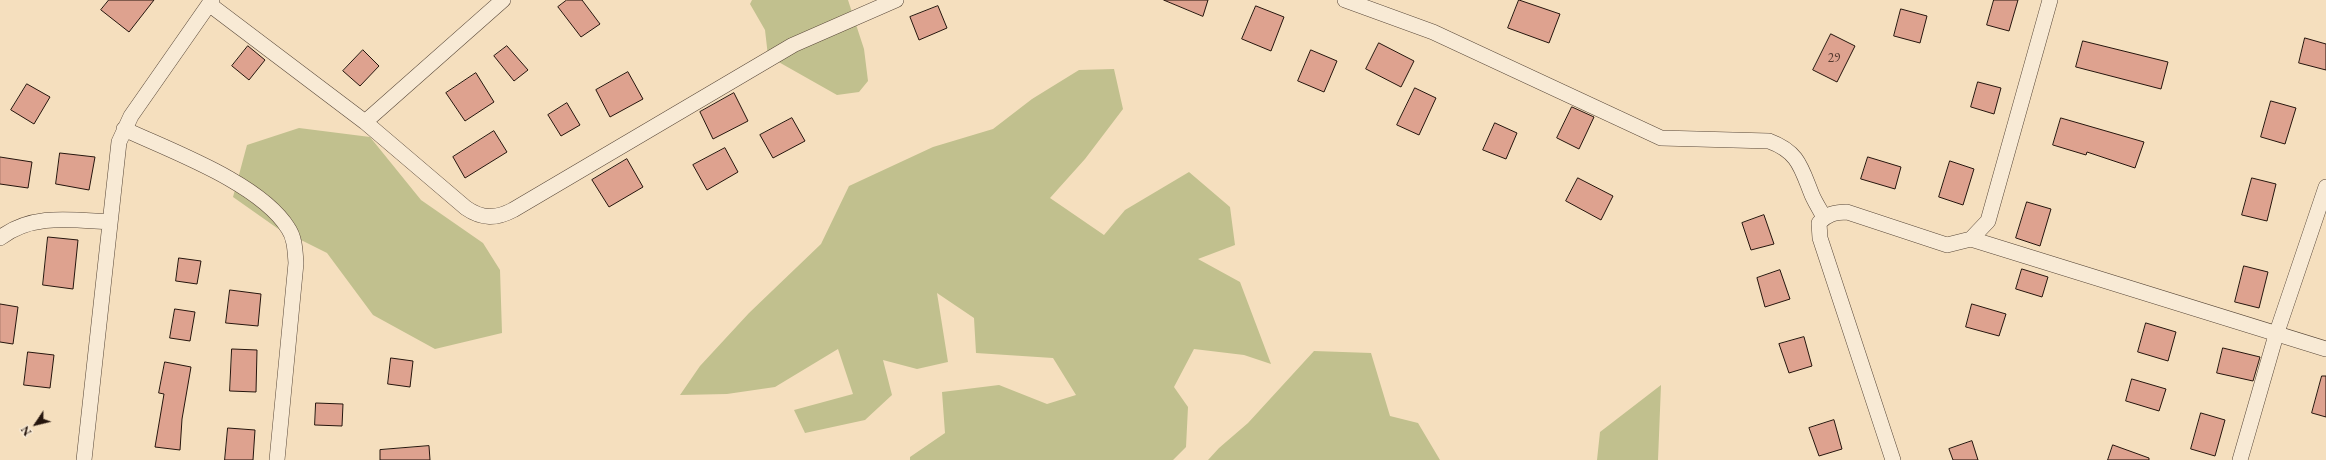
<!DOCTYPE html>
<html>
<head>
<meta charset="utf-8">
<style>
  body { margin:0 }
  #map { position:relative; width:2326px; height:460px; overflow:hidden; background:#f5dfbe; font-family:"EB Garamond",serif }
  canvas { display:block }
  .north { position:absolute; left:16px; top:404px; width:40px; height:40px; -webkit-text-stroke:3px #f8ead5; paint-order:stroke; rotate:235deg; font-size:11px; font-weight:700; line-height:16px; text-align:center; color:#25150d }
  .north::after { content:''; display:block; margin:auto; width:14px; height:18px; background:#25150d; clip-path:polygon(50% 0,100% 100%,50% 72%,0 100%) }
</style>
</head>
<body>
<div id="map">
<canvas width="2326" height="460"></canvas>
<div class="north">N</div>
</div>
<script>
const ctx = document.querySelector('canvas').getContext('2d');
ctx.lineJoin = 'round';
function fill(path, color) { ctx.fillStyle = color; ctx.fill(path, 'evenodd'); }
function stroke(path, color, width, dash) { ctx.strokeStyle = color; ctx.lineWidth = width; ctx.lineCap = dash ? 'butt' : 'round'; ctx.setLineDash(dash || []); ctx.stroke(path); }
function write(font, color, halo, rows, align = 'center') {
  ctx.font = font + ' "EB Garamond",serif'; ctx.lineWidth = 3; ctx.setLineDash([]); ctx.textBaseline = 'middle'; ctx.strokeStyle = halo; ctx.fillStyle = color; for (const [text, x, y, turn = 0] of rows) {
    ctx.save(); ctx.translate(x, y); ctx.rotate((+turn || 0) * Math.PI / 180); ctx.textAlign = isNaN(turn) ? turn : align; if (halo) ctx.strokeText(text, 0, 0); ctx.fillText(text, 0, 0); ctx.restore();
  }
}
fill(new Path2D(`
  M752 0H848L864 49 868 81 859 92 837 95 768 56 765 30 750 4Z
  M1114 69 1123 109 1085 159 1050 198 1104 235 1125 210 1189 172 1230 207 1235 245 1198 259 1240 282 1271 364 1244 355 1194 349 1174 387 1188 407 1186 447 1173 460H910V457L945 433 942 392 999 385 1047 404 1076 395 1053 358 976 353 974 318 937 293 948 362 917 369 883 360 892 395 865 420 805 433 794 410 853 394 838 349 775 387 727 394 680 395 700 366 749 313 821 244 849 186 933 147 993 129 1032 99 1079 70Z
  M299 128 370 137 421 200 483 243 500 270 502 333 435 349 373 315 327 253 277 228 233 197 247 145Z
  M1314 351 1371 353 1390 416 1418 423 1440 460H1208L1219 448 1248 423Z
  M1661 385 1658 460H1597L1600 432Z`), '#c1c08e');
const building = new Path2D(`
  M109 0H154L129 32 101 10Z
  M567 0H582L600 24 581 37 558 7Z
  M1164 0H1208L1203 16Z
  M1519 0 1560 14 1549 43 1508 28Z
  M1994 0H2018L2009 31 1987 25Z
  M938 6 947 28 919 40 910 17Z
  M1256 6 1284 17 1271 51 1242 39Z
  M1901 9 1927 16 1920 43 1894 36Z
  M1831 34 1855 46 1837 82 1813 70Z
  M2305 38 2326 44V70L2299 63Z
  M2083 41 2168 62 2161 89 2076 67Z
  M1379 43 1414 61 1401 87 1366 69Z
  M248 46 265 60 249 80 232 66Z
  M507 46 528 70 514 81 494 56Z
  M363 50 379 66 360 86 343 71Z
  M1311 50 1337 61 1324 92 1298 81Z
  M628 72 643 99 610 117 596 90Z
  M476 73 494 102 465 121 446 93Z
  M1978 82 2001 88 1994 114 1971 107Z
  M27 84 50 97 34 124 11 110Z
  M1415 88 1436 98 1419 135 1397 125Z
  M734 93 748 121 713 139 700 112Z
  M2271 101 2296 108 2285 144 2261 137Z
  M567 103 580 125 561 136 548 115Z
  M1572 107 1594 117 1579 149 1557 138Z
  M792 118 805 141 773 158 760 135Z
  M2061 118 2144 142 2135 168 2087 152 2086 155 2053 145Z
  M1495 123 1517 133 1506 159 1483 150Z
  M494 131 507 152 465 178 453 157Z
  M725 148 738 172 707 190 693 165Z
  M60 153 95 157 89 190 56 184Z
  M0 157 32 162 28 188 0 184Z
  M1868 157 1901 167 1895 189 1861 179Z
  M627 159 643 187 609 207 592 180Z
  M1950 161 1974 169 1963 205 1939 197Z
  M1578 178 1613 196 1601 220 1566 201Z
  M2252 178 2276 184 2267 221 2242 215Z
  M2027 202 2051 209 2040 246 2016 238Z
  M1764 215 1774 244 1751 250 1742 223Z
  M48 237 78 240 73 289 43 285Z
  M179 258 201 261 197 284 176 281Z
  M2244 266 2268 272 2259 308 2235 302Z
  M2022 269 2048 277 2042 297 2016 289Z
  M1780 270 1790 299 1765 307 1757 278Z
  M230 290 261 294 258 326 226 323Z
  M0 304 18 307 13 344 0 342Z
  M1972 304 2006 314 1999 336 1966 327Z
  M175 309 195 312 190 341 170 338Z
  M2146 323 2176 332 2168 361 2138 352Z
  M1804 337 1812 366 1789 373 1779 344Z
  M2223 348 2260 357 2253 381 2217 373Z
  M232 349 257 350 256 392 230 391Z
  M28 352 54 355 50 388 24 385Z
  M391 358 413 361 410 387 388 384Z
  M165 362 191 367 182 419 180 450 155 447 164 394 159 393Z
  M2322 376H2326V417L2312 413Z
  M2132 379 2166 389 2159 411 2126 401Z
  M316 403 343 404 342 426 315 425Z
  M2201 413 2225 420 2215 456 2191 449Z
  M1834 420 1842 449 1819 456 1809 428Z
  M228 428 255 430 253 460H225Z
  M1972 441 1978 460H1953L1949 449Z
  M2113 445 2149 458V460H2108Z
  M429 446 430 460H380V450Z`);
fill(building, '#dea28f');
stroke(building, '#25150d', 1);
const street = new Path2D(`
  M1345 0 1433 32 1661 138 1769 141C1799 152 1801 168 1812 195 1815 202 1820 210 1824 217
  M209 4 365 122 466 208C482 219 496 219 513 210L793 45 896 0
  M365 122 503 0
  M124 129C171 151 260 183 288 228 295 238 295 251 296 263L277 460
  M0 238C32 213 72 220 110 222
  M1971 239 2326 349
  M84 460 119 142 131 116 212 0
  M1893 460 1820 238 1819 223C1827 214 1835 212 1847 212L1947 245 1971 239 1988 221 2050 0
  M2240 460 2276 335 2326 187`);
stroke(street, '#594839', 16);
stroke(street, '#f8ead5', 15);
write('13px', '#53382e', null, [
  ["29",1834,58]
]);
</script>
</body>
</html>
